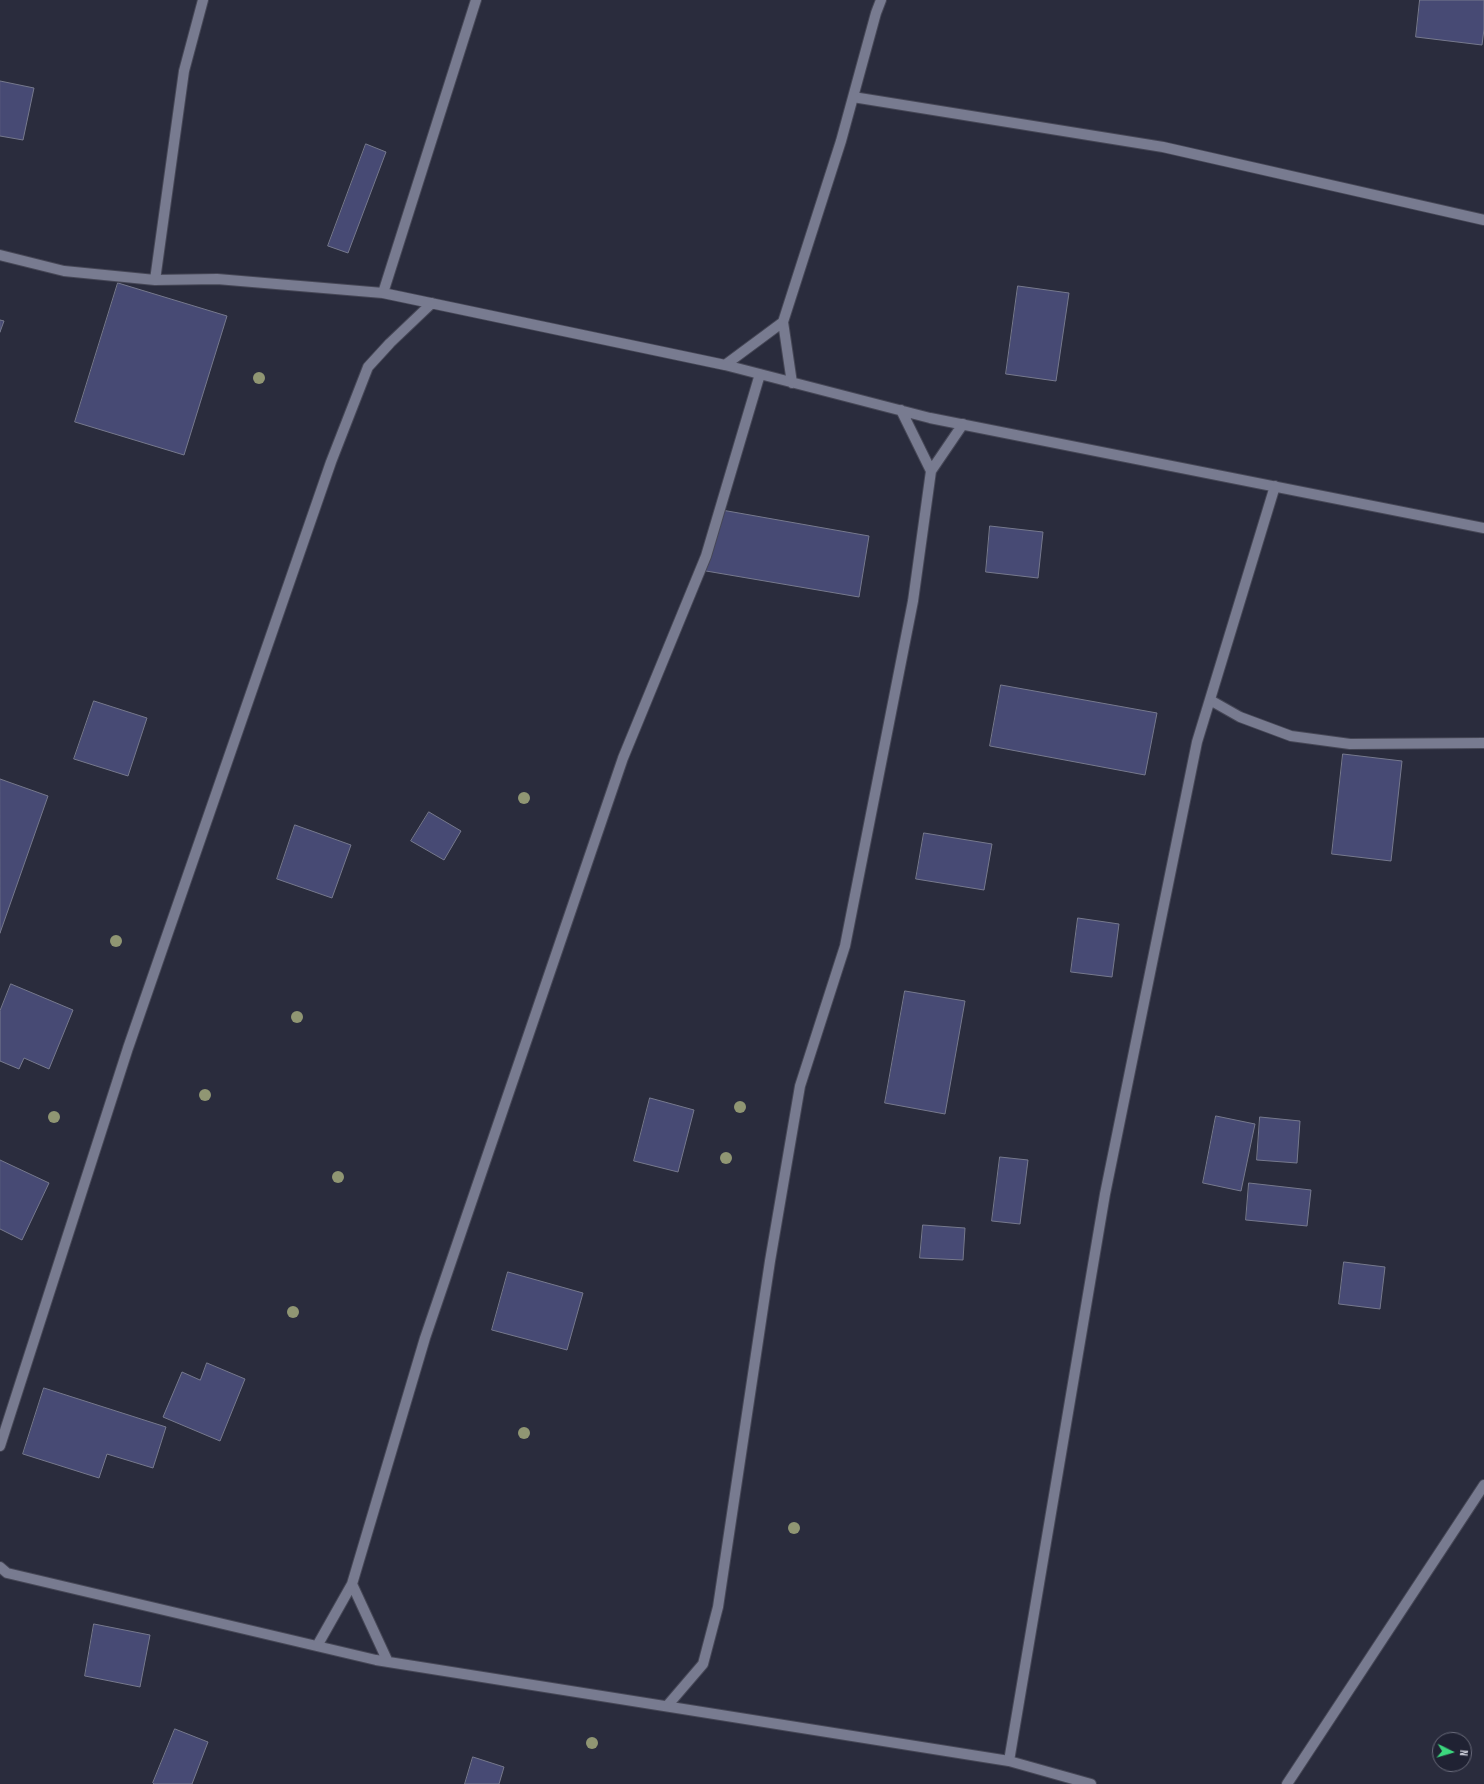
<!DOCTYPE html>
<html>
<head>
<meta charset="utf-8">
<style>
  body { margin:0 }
  #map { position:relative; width:1484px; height:1784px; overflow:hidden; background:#2a2c3d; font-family:"Sofia Sans Condensed",sans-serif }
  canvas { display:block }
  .north { position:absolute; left:1432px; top:1732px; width:40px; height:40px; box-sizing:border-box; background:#202233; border:1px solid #696b7a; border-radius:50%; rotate:95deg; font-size:11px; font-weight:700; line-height:16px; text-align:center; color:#d7d9e4 }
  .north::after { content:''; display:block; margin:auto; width:14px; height:18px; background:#3cd77e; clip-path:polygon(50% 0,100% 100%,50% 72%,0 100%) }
</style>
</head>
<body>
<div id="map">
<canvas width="1484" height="1784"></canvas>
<div class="north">N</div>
</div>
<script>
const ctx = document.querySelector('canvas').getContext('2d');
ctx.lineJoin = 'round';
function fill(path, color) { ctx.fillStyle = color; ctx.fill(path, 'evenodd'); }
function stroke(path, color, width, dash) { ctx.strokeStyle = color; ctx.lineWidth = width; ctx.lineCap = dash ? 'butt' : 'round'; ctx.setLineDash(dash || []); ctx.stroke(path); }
const building = new Path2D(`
  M1420 0H1484V29L1482 45 1416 37Z
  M0 81 34 88 23 140 0 136Z
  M366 144 386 152 348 253 328 246Z
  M118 283 227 316 184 455 75 422Z
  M1018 286 1069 293 1056 381 1006 374Z
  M0 320 4 321 0 332Z
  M716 509 869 536 859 597 706 571Z
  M990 526 1043 532 1038 578 986 572Z
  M1001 685 1157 713 1145 775 990 746Z
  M94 701 147 718 128 776 74 759Z
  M1343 754 1402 761 1391 861 1332 854Z
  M0 779 48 796 0 933Z
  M429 812 461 831 444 860 411 841Z
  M295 825 351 845 332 898 277 879Z
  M924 833 992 844 984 890 916 879Z
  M1078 918 1119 924 1112 977 1071 972Z
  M11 984 73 1010 49 1069 24 1058 19 1069 0 1061V1011Z
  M905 991 965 1001 945 1114 885 1103Z
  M650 1098 694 1110 678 1172 634 1161Z
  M1216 1116 1255 1124 1241 1191 1203 1183Z
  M1260 1117 1300 1121 1297 1163 1257 1160Z
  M1000 1157 1028 1160 1020 1224 992 1221Z
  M0 1160 49 1183 22 1240 0 1229Z
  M1249 1183 1311 1190 1307 1226 1246 1220Z
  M923 1225 965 1228 963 1260 920 1258Z
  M1344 1262 1385 1267 1380 1309 1339 1304Z
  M508 1272 583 1293 567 1350 492 1330Z
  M207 1363 245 1379 220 1441 163 1417 182 1372 200 1380Z
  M44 1388 166 1427 153 1468 107 1454 99 1478 23 1454Z
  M94 1624 150 1635 140 1687 85 1676Z
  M175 1729 208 1742 192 1784H154L153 1783Z
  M473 1757 504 1767 499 1784H465Z`);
fill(building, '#474a74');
stroke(building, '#76798d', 1);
const minor = new Path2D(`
  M853 97 1163 147 1484 220
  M0 255 64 271 155 280 217 279 383 293 725 365 930 418 1484 528
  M155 280 184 71 203 0
  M383 293 476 0
  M725 365 783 322
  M792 383 783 322 841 141 876 13 881 0
  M901 410 931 471
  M1210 700 1240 717 1291 736 1350 744 1484 743
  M0 1446 128 1048 331 462 368 367 390 343 432 303
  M0 1567 7 1573 376 1660 1009 1761 1091 1784
  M352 1584 388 1662
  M317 1646 352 1584 425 1338 623 758 706 556 760 374
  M667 1706 703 1664 718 1607 770 1261 800 1086 845 946 913 601 931 471 963 424
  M1009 1761 1105 1194 1197 742 1275 486
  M1287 1784 1484 1485`);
stroke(minor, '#464756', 12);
stroke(minor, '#787b90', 10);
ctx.fillStyle = '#909673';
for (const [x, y] of [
  [259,378],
  [524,798],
  [116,941],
  [297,1017],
  [205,1095],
  [740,1107],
  [54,1117],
  [726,1158],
  [338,1177],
  [293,1312],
  [524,1433],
  [794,1528],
  [592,1743]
]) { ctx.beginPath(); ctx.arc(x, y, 6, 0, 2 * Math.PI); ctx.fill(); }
</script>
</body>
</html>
